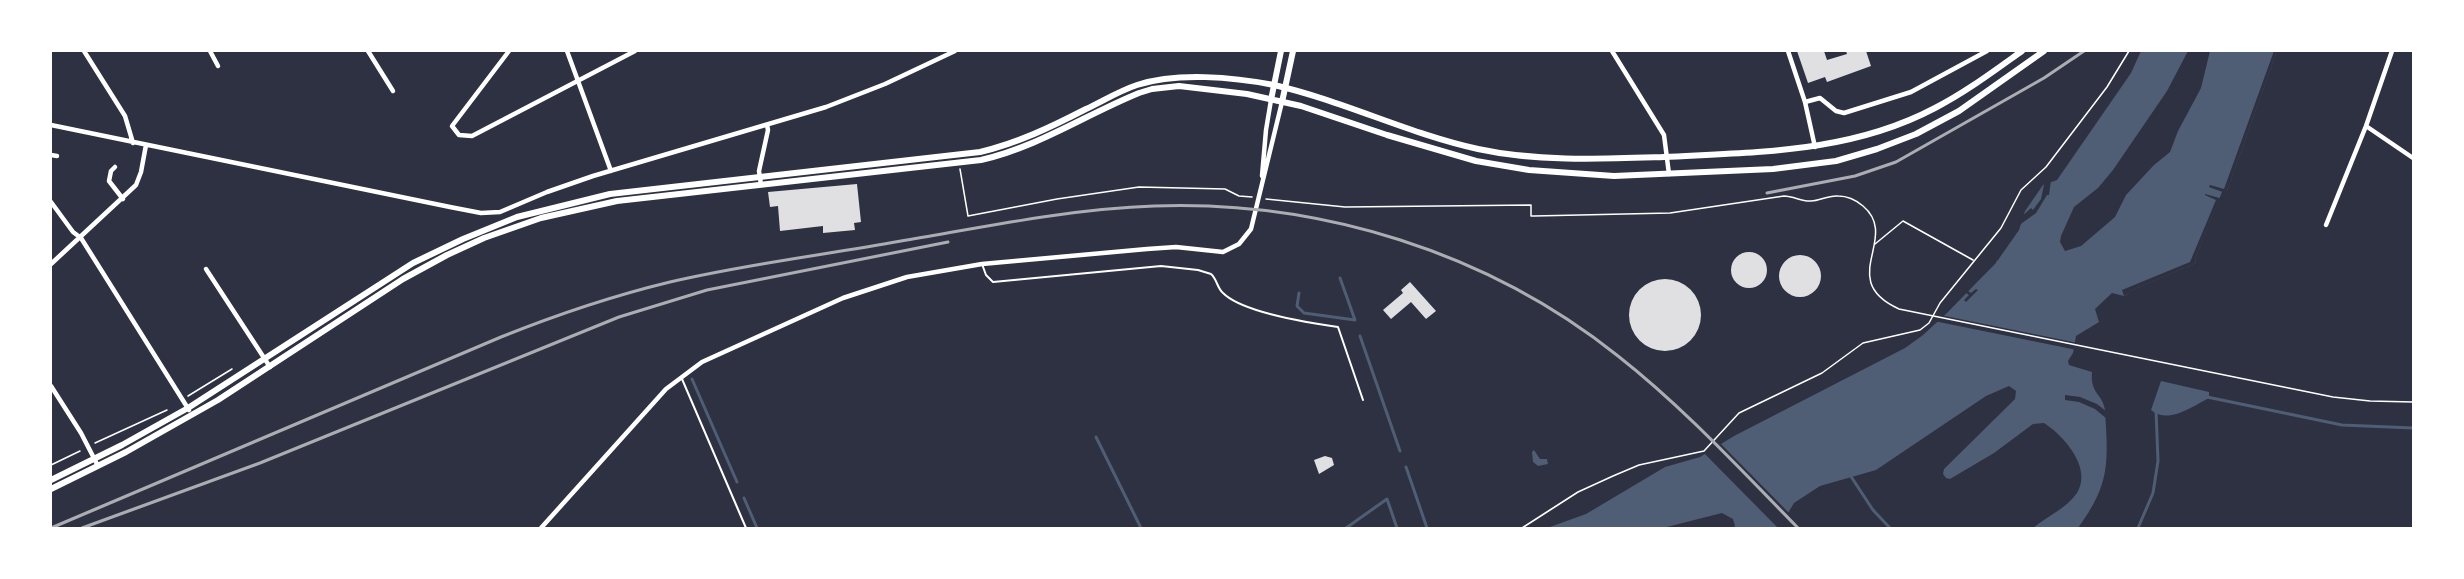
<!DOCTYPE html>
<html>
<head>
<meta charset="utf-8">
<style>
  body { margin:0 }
  #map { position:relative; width:2464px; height:579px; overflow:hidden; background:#2d3142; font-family:Lato,sans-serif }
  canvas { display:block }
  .frame { position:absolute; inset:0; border:52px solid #fff; pointer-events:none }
</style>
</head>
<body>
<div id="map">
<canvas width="2464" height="579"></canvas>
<div class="frame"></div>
</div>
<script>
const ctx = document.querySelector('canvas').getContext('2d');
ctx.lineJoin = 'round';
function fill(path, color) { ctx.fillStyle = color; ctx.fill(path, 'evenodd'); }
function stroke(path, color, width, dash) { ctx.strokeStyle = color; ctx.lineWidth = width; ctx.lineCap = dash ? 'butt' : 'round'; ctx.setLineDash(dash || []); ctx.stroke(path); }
fill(new Path2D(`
  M2141 51H2188L2167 91 2113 170 2098 188 2074 207 2061 236 2060 242 2065 251 2081 246 2115 217 2126 195 2154 165 2170 152 2178 131 2201 88 2210 51H2277L2227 191 2222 192 2195 259 2196 263 2130 291V293L2124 296 2112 293 2095 309 2099 322 2076 336 2073 353 2068 361 2069 365 2092 372C2090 394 2103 394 2105 410 2108 462 2111 483 2078 528H2033C2046 517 2067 508 2077 493 2093 468 2063 435 2044 423L2033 424 1994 453 1950 479 1946 478 1943 474 1944 469 2015 399 2016 391 2009 386 1986 396 1876 470 1820 486 1794 503 1779 528H1733L1735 526 1733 519 1722 513 1663 528H1547L1586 514 1665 467 1700 457 1734 436 1905 348 1923 335 1948 312 1998 260 2019 230 2025 211 2043 185 2057 180 2131 73Z
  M2161 381 2209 392V398C2193 406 2168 425 2151 410Z
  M1534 450 1540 459H1547L1548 464 1538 466 1533 462 1532 452Z`), '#4f5d75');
fill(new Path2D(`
  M2274 51H2277L2227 191 2230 192 2228 194 2209 187 2210 185 2224 189Z
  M2048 179 2051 180 2049 195H2047L2036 213 2018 226 2020 218 2031 208 2033 210 2041 199 2045 180Z
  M2205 194 2223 199 2219 200 2195 259 2196 263 2130 291V293L2124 296 2122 290 2190 262 2216 200 2205 195Z
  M1995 261 1996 263 1968 291 1971 293 1976 289 1978 290 1966 302 1964 300 1969 295 1966 293 1952 307 1950 306Z
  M1940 315 2078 343 2077 350 1934 321Z
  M2065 395 2080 397 2097 404 2107 412V419L2095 409 2079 402 2065 400Z
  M1719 442 1790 514 1782 528H1778L1703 452Z`), '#2d3142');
stroke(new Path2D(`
  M1299 293 1297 306 1304 313 1355 320 1340 278
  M1360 336 1400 451
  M692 379 737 482
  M2207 397 2342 425 2413 428
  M1096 437 1141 528
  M1406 467 1427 528
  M1850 475 1873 510 1890 528
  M744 498 757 528
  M1346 528 1387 499 1397 528
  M2138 528 2153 493 2158 461 2156 410`), '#4f5d75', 3);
fill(new Path2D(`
  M1797 51H1824L1827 60 1847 54 1846 51H1866L1871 66 1827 82 1825 77 1808 83Z
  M857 184 861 222 854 223 855 230 823 233V226L780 231 778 206 770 207 768 192Z
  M1731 270a18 18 0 1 1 36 0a18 18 0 1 1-36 0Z
  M1779 276a21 21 0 1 1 42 0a21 21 0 1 1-42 0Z
  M1629 315a36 36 0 1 1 72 0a36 36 0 1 1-72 0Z
  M1410 282 1436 311 1426 319 1411 302 1391 319 1383 310 1403 293 1401 290Z
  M1325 456 1332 458 1334 465 1319 474 1314 460Z`), '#e0e0e3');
stroke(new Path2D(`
  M960 169 968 216 1057 199 1139 187 1225 189 1239 196 1252 197
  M1266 199 1345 207 1531 205V216H1534L1670 213 1784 196C1794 196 1802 202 1811 201 1820 201 1828 195 1838 196 1848 196 1856 200 1863 206 1901 238 1835 280 1899 309L2333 397 2370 401 2413 402
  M1875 244 1903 221 1973 260
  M188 396 232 369
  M95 443 167 410
  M51 465 80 451
  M1522 528 1578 492 1613 476 1639 465 1704 451 1739 413 1822 373 1863 343 1920 330 1929 323 1940 303 2001 228 2021 190 2046 167 2107 87 2129 51`), '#fff', 1.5);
stroke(new Path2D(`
  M982 264 986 275 993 282 1161 266 1198 270 1211 274C1217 279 1217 288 1223 293 1242 312 1310 323 1338 327L1363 400
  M682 379 746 528`), '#fff', 2);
stroke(new Path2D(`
  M84 51 125 116 133 143
  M210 51 218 66
  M368 51 393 91
  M509 51 452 126 459 135 472 136 635 51
  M567 51 611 171
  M1612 51 1664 135 1669 174
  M1788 51 1805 102 1815 147
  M1805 102 1820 98 1836 111 1844 113 1911 92 1987 51
  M51 125 450 207 481 213 500 212 547 192 593 176 826 107 885 84 955 51
  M2366 126 2413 158
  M51 155 57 156
  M115 167 111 171 109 181 123 199
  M1262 176 1266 130 1271 100
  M761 185 759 171 768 130 767 125
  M51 202 73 232 81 238 189 410
  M2326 225 2366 126 2392 51
  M51 264 136 185 141 172 146 145
  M206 269 270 367
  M51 386 81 433 98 466
  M541 528 666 389 702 362 843 298 907 277 982 264 1147 249 1176 247 1223 252 1239 244 1251 229 1282 102`), '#fff', 4.5);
stroke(new Path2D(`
  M1271 100 1281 51
  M1282 102 1293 51
  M51 480 122 445 188 408 413 263 463 239 517 217 610 194 980 152C1018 143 1051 127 1086 109 1103 101 1119 91 1137 85 1177 72 1233 77 1274 85 1344 101 1409 134 1478 149 1538 162 1603 159 1664 157 1757 152 1850 153 1935 108 1966 92 1994 71 2022 51
  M51 489 126 452 218 400 403 279 447 255 484 238 541 218 617 201 981 160C1038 147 1085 115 1139 93L1152 89 1179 86 1247 94 1301 106 1387 135 1476 161 1529 170 1614 176 1773 169 1836 161 1877 149 1916 134 1959 111 2044 51`), '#fff', 6);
stroke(new Path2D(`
  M1767 193 1855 176 1896 162 2044 78 2084 51
  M51 528 501 337C556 315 612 296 670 282 746 264 824 255 901 241 984 227 1069 209 1154 206 1320 200 1488 252 1618 356 1683 407 1740 469 1798 528
  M82 528 260 463 619 317 707 290 948 242`), '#abadb3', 3);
</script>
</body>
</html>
